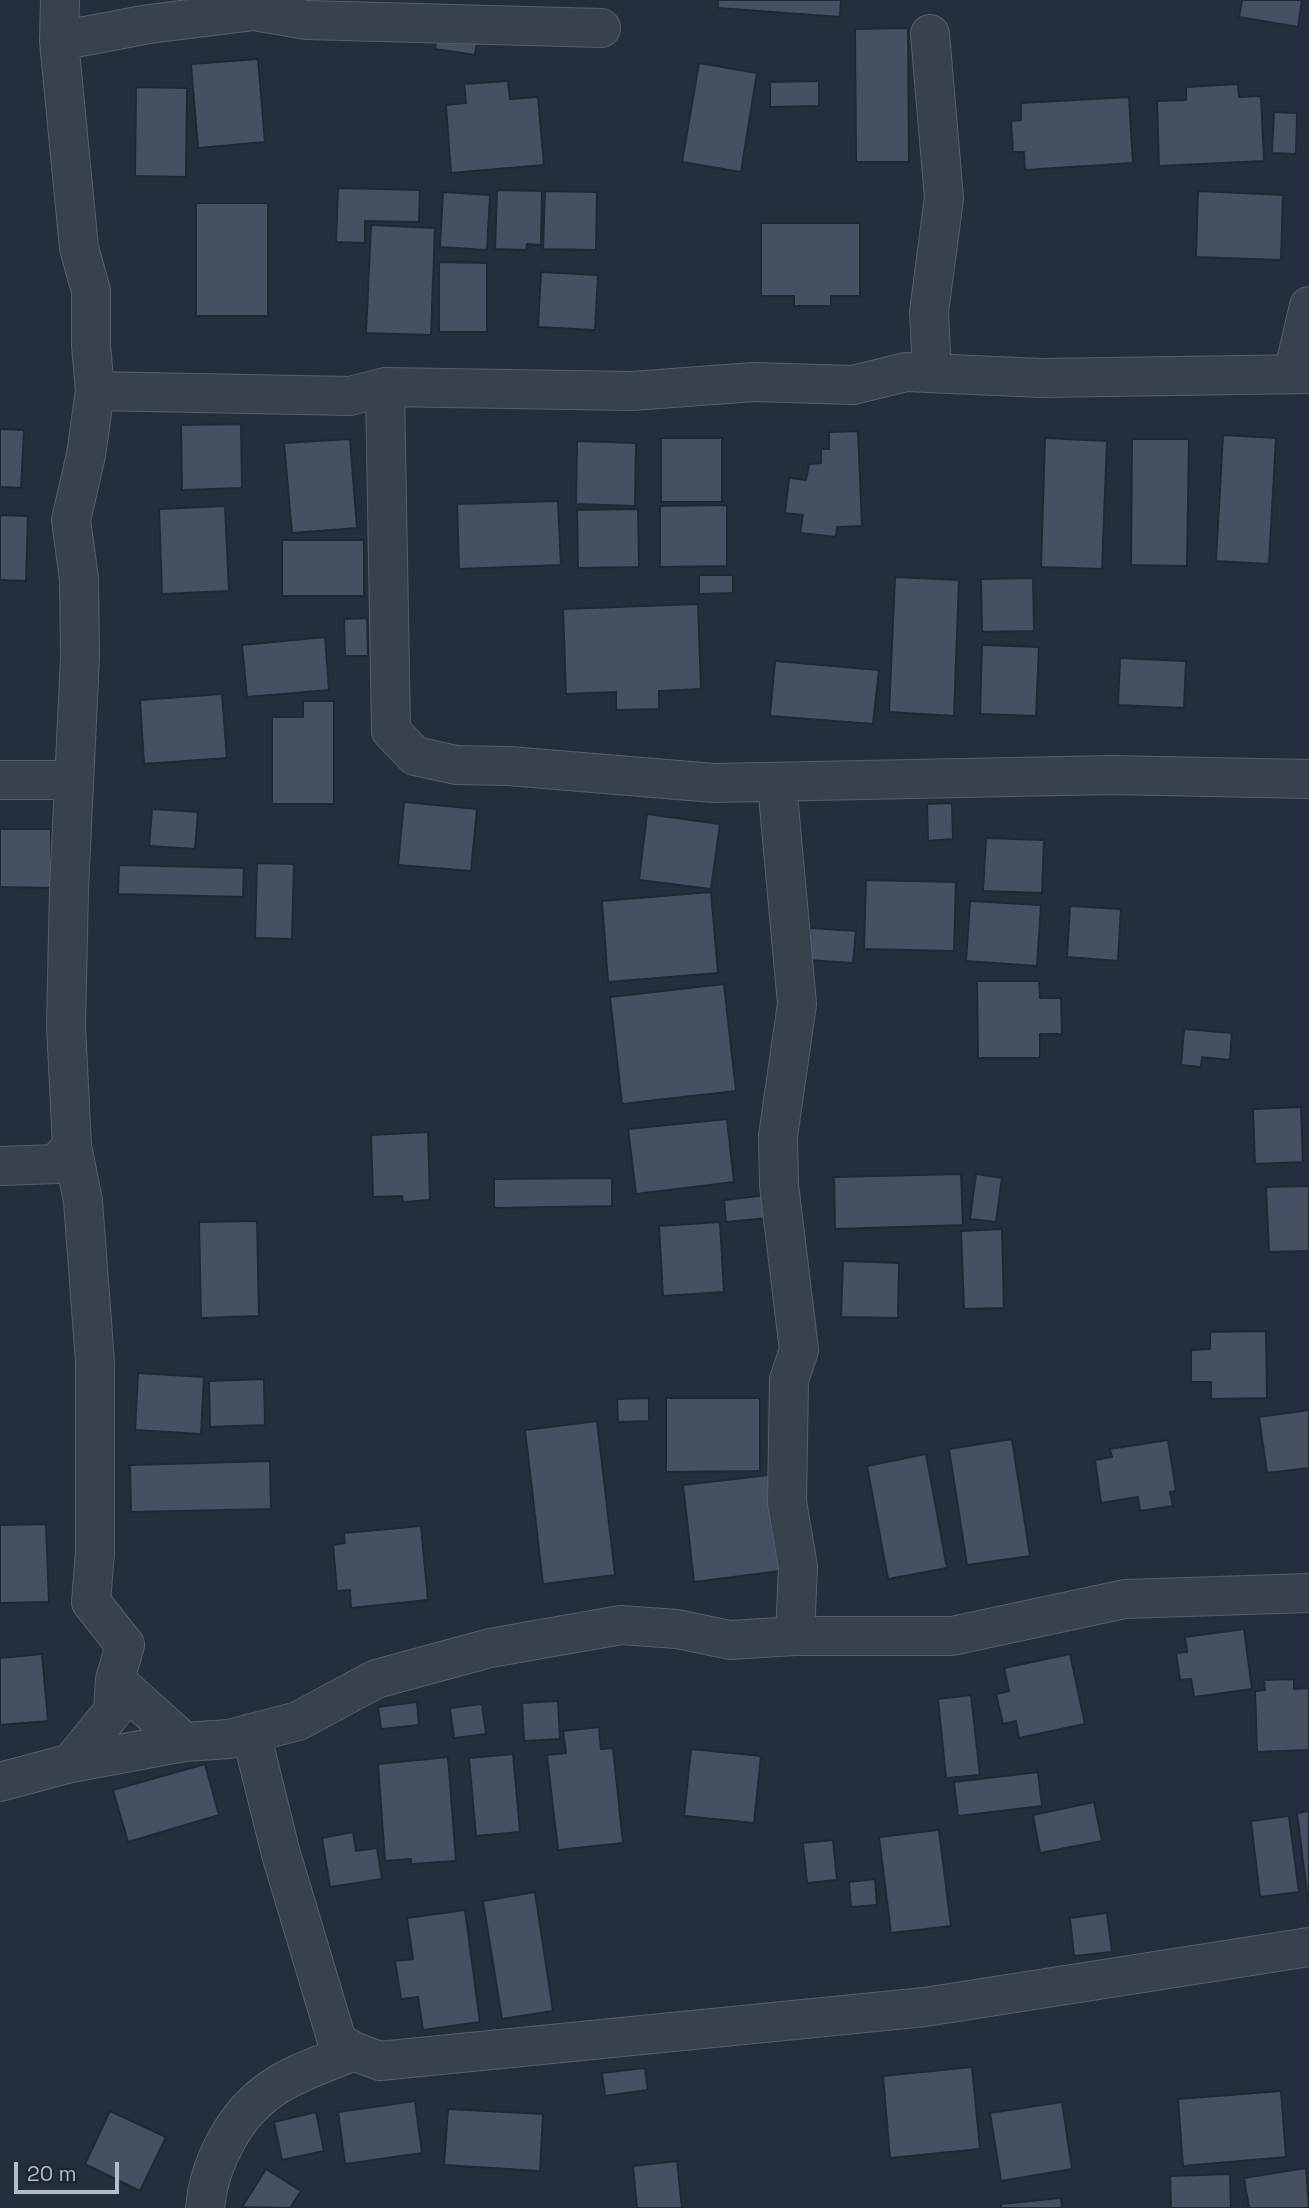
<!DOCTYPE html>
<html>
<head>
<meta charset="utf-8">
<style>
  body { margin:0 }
  #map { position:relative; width:1309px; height:2208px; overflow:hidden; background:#242f3e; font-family:"Space Grotesk",sans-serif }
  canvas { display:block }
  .scale { position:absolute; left:14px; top:2162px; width:105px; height:32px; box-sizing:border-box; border:4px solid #b4bcc9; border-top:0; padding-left:9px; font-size:21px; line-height:24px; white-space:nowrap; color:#b4bcc9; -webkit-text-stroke:5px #1d2633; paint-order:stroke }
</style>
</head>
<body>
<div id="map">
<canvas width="1309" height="2208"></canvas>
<div class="scale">20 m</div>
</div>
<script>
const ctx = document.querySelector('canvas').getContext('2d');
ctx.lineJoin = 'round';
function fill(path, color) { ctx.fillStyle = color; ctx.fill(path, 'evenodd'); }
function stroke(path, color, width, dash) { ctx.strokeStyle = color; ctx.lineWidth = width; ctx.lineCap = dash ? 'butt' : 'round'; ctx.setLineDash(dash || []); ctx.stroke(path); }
const building = new Path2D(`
  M718 0H841L840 17 718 8Z
  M1242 0H1302L1298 27 1239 17Z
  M439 18 480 24 475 55 435 49Z
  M908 28 909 162H856L855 29Z
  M258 59 265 142 198 148 191 64Z
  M699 63 757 73 741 172 682 162Z
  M508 81 510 99 538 97 544 165 451 173 446 105 466 103 464 84Z
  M819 81V106L770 107V82Z
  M1238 84 1239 97 1261 96 1264 161 1159 166 1157 101 1186 100V87Z
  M136 87 187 88 186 177 135 176Z
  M1129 97 1133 163 1025 170 1024 152H1013L1011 121 1021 120V103Z
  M1274 112 1297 113 1296 154 1272 153Z
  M338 188 420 190 419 222 365 221V243L336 242Z
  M497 190 542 191 541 245 527 244 526 250 495 249Z
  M545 191 597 192 596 250 543 249Z
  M1198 191 1283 195 1281 260 1196 257Z
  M443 192 490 195 487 250 440 247Z
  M196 203H268V316H196Z
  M761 223H860V296H831V306H794V296H761Z
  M371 225 435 228 431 335 366 333Z
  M439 262 487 263V332H439Z
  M541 272 598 275 595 330 538 327Z
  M241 424 242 488 182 490 181 425Z
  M0 429 24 430 21 488 0 487Z
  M858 431 862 526 837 527 836 537 800 533 803 515 785 513 789 478 806 480 809 464 821 463V449H829V432Z
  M1223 435 1276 438 1269 564 1216 561Z
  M661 438H722V502H661Z
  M1045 438 1107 441 1102 569 1041 567Z
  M350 439 357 528 292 533 284 443Z
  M1132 439H1189L1187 566 1131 565Z
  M577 441 636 443 635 506 576 504Z
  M558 501 561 565 459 569 457 504Z
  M727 505V566L660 567V506Z
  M225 506 229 591 162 594 159 509Z
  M638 509 639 567 578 568 577 510Z
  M0 515 28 516 26 581 0 580Z
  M282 540H364V596H282Z
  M699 575H733V593L699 594Z
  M895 577 959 580 954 716 889 712Z
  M1033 578 1034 631 982 632 981 579Z
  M698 604 701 689 659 691V709L616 710V692L566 694 563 609Z
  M367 618 368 656H345L344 619Z
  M325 637 329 690 247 697 242 645Z
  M982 645 1039 647 1036 716 980 714Z
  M1120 658 1186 661 1184 708 1118 705Z
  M775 661 879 670 873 724 770 716Z
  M222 694 227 758 144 764 140 700Z
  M303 701H334V804H272V717H303Z
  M404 802 477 809 471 871 398 865Z
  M952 803 953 839 928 841 927 804Z
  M152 809 198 812 195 849 149 846Z
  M647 814 720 824 711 889 639 880Z
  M0 829H51V888L0 887Z
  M986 838 1044 840 1042 893 983 891Z
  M257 863 294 864 292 939 255 938Z
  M119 865 244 868 243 897 118 894Z
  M866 880 956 882 954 951 864 949Z
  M711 892 718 973 608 982 602 901Z
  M970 901 1041 905 1037 966 966 961Z
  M1070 906 1121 909 1118 961 1067 957Z
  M810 928 856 931 853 963 807 960Z
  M977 981H1039L1040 998H1061L1062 1034H1040V1058H978Z
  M724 984 736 1091 622 1104 610 997Z
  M1184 1029 1232 1033 1230 1060 1202 1057 1201 1067 1181 1065Z
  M1301 1107 1303 1162 1255 1164 1253 1109Z
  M727 1119 734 1182 636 1194 628 1129Z
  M428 1132 430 1200 403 1202 402 1196 373 1197 371 1135Z
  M961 1174 963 1225 835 1229 834 1177Z
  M976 1174 1002 1178 996 1222 970 1219Z
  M612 1178V1206L494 1208V1179Z
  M1309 1186V1251L1269 1252 1266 1187Z
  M766 1195 769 1218 726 1222 724 1200Z
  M257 1221 259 1316 201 1318 199 1222Z
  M720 1222 724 1292 663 1296 659 1226Z
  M1002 1229 1004 1308 964 1309 961 1231Z
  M843 1261 899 1263 898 1318 841 1317Z
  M1266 1331 1267 1398 1211 1399V1382H1191V1350L1210 1349V1332Z
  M138 1373 204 1377 201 1434 135 1430Z
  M264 1379 265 1425 210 1427 209 1381Z
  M649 1398V1421L618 1422 617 1399Z
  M666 1398H760V1471L666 1472Z
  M1309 1410V1468L1267 1473 1259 1417Z
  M597 1421 615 1575 543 1584 525 1430Z
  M1012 1439 1030 1556 967 1565 949 1449Z
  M1168 1440 1176 1491 1170 1492 1173 1506 1140 1511 1138 1497 1101 1503 1095 1460 1112 1457 1110 1449Z
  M926 1454 947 1568 888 1579 867 1466Z
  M270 1461 271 1509 131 1512 130 1465Z
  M769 1475 780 1571 694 1582 683 1485Z
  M46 1524 49 1602 0 1603V1525Z
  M421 1526 428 1600 351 1608 350 1590 337 1591 333 1545 345 1543 344 1533Z
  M1244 1629 1252 1689 1194 1697 1191 1679 1180 1680 1176 1653 1187 1652 1185 1637Z
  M42 1654 48 1721 0 1725V1658Z
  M1070 1654 1085 1724 1019 1738 1016 1721 1003 1724 996 1694 1009 1691 1004 1668Z
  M1294 1679V1689L1309 1688V1750L1257 1752 1255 1691 1265 1690 1264 1680Z
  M971 1695 980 1775 946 1778 938 1699Z
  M558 1701 560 1739 524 1741 522 1703Z
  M417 1702 419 1725 381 1729 378 1707Z
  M482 1704 486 1734 454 1738 450 1708Z
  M599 1727 601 1749 613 1748 623 1843 558 1850 547 1755 566 1753 563 1731Z
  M691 1749 761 1756 754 1823 684 1816Z
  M513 1754 520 1832 476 1836 469 1758Z
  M448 1757 456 1861 411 1864V1859L385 1861 378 1764Z
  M205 1764 219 1815 128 1842 113 1790Z
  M1038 1772 1042 1806 958 1816 954 1782Z
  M1094 1802 1102 1841 1040 1853 1033 1815Z
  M1309 1811V1901H1308L1297 1813Z
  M1289 1816 1299 1892 1260 1897 1251 1821Z
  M939 1830 951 1926 891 1933 879 1837Z
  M353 1832 356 1851 377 1848 382 1879 330 1887 322 1838Z
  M833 1840 837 1880 807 1883 803 1843Z
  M875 1879 877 1905 851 1907 849 1882Z
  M535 1892 553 2011 502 2019 483 1901Z
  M465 1910 480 2022 423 2030 418 1997 401 1999 395 1961 413 1959 407 1918Z
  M1107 1913 1112 1952 1074 1956 1070 1918Z
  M972 2067 980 2149 890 2158 883 2076Z
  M645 2068 648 2090 605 2096 602 2073Z
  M1281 2091 1286 2157 1183 2166 1178 2099Z
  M415 2101 422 2153 345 2164 338 2112Z
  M1062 2102 1072 2169 1001 2181 990 2113Z
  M448 2109 543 2114 540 2171 444 2165Z
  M110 2111 166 2137 140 2191 85 2164Z
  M316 2112 324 2151 282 2160 274 2122Z
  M677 2161 682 2208H637L633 2166Z
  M1306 2168 1309 2208H1249L1244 2178Z
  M266 2169 301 2191 290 2208 242 2207Z
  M1230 2174 1231 2208H1171L1170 2176Z
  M1061 2198 1062 2208H1001V2204Z`);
fill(building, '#455162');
stroke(building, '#1f2835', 2);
const minor = new Path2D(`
  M60 0 59 41 79 248 91 291V345L95 391 86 455 71 520 79 579 80 657 69 889 66 1026 72 1146 83 1201 95 1362V1552L91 1602 125 1645 115 1680 113 1711 71 1763
  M930 34 944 198 929 312 932 372
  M59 41 149 24 254 11 307 20 601 28
  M1293 374 1309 306
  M385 387 391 731 415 756 456 765 509 766 714 783 1111 775 1309 779
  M95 391 350 396 385 387 632 391 754 382 853 385 906 372 1041 378 1309 374
  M0 780H73
  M777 784 797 1004 778 1136 779 1185 799 1350 789 1380 787 1502 798 1567 795 1636
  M0 1166 56 1164 72 1146
  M115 1680 184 1742
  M251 1733 281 1854 337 2041 353 2051 380 2061 925 2007 1309 1947
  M0 1782 71 1763 184 1742 229 1739 298 1721 376 1679 490 1648 621 1625 677 1629 730 1640 795 1636H952L1125 1599 1309 1593
  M205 2208C209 2163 235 2113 273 2088 296 2072 327 2063 353 2051`);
stroke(minor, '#565f6c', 40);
stroke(minor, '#38414e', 38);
</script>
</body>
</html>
